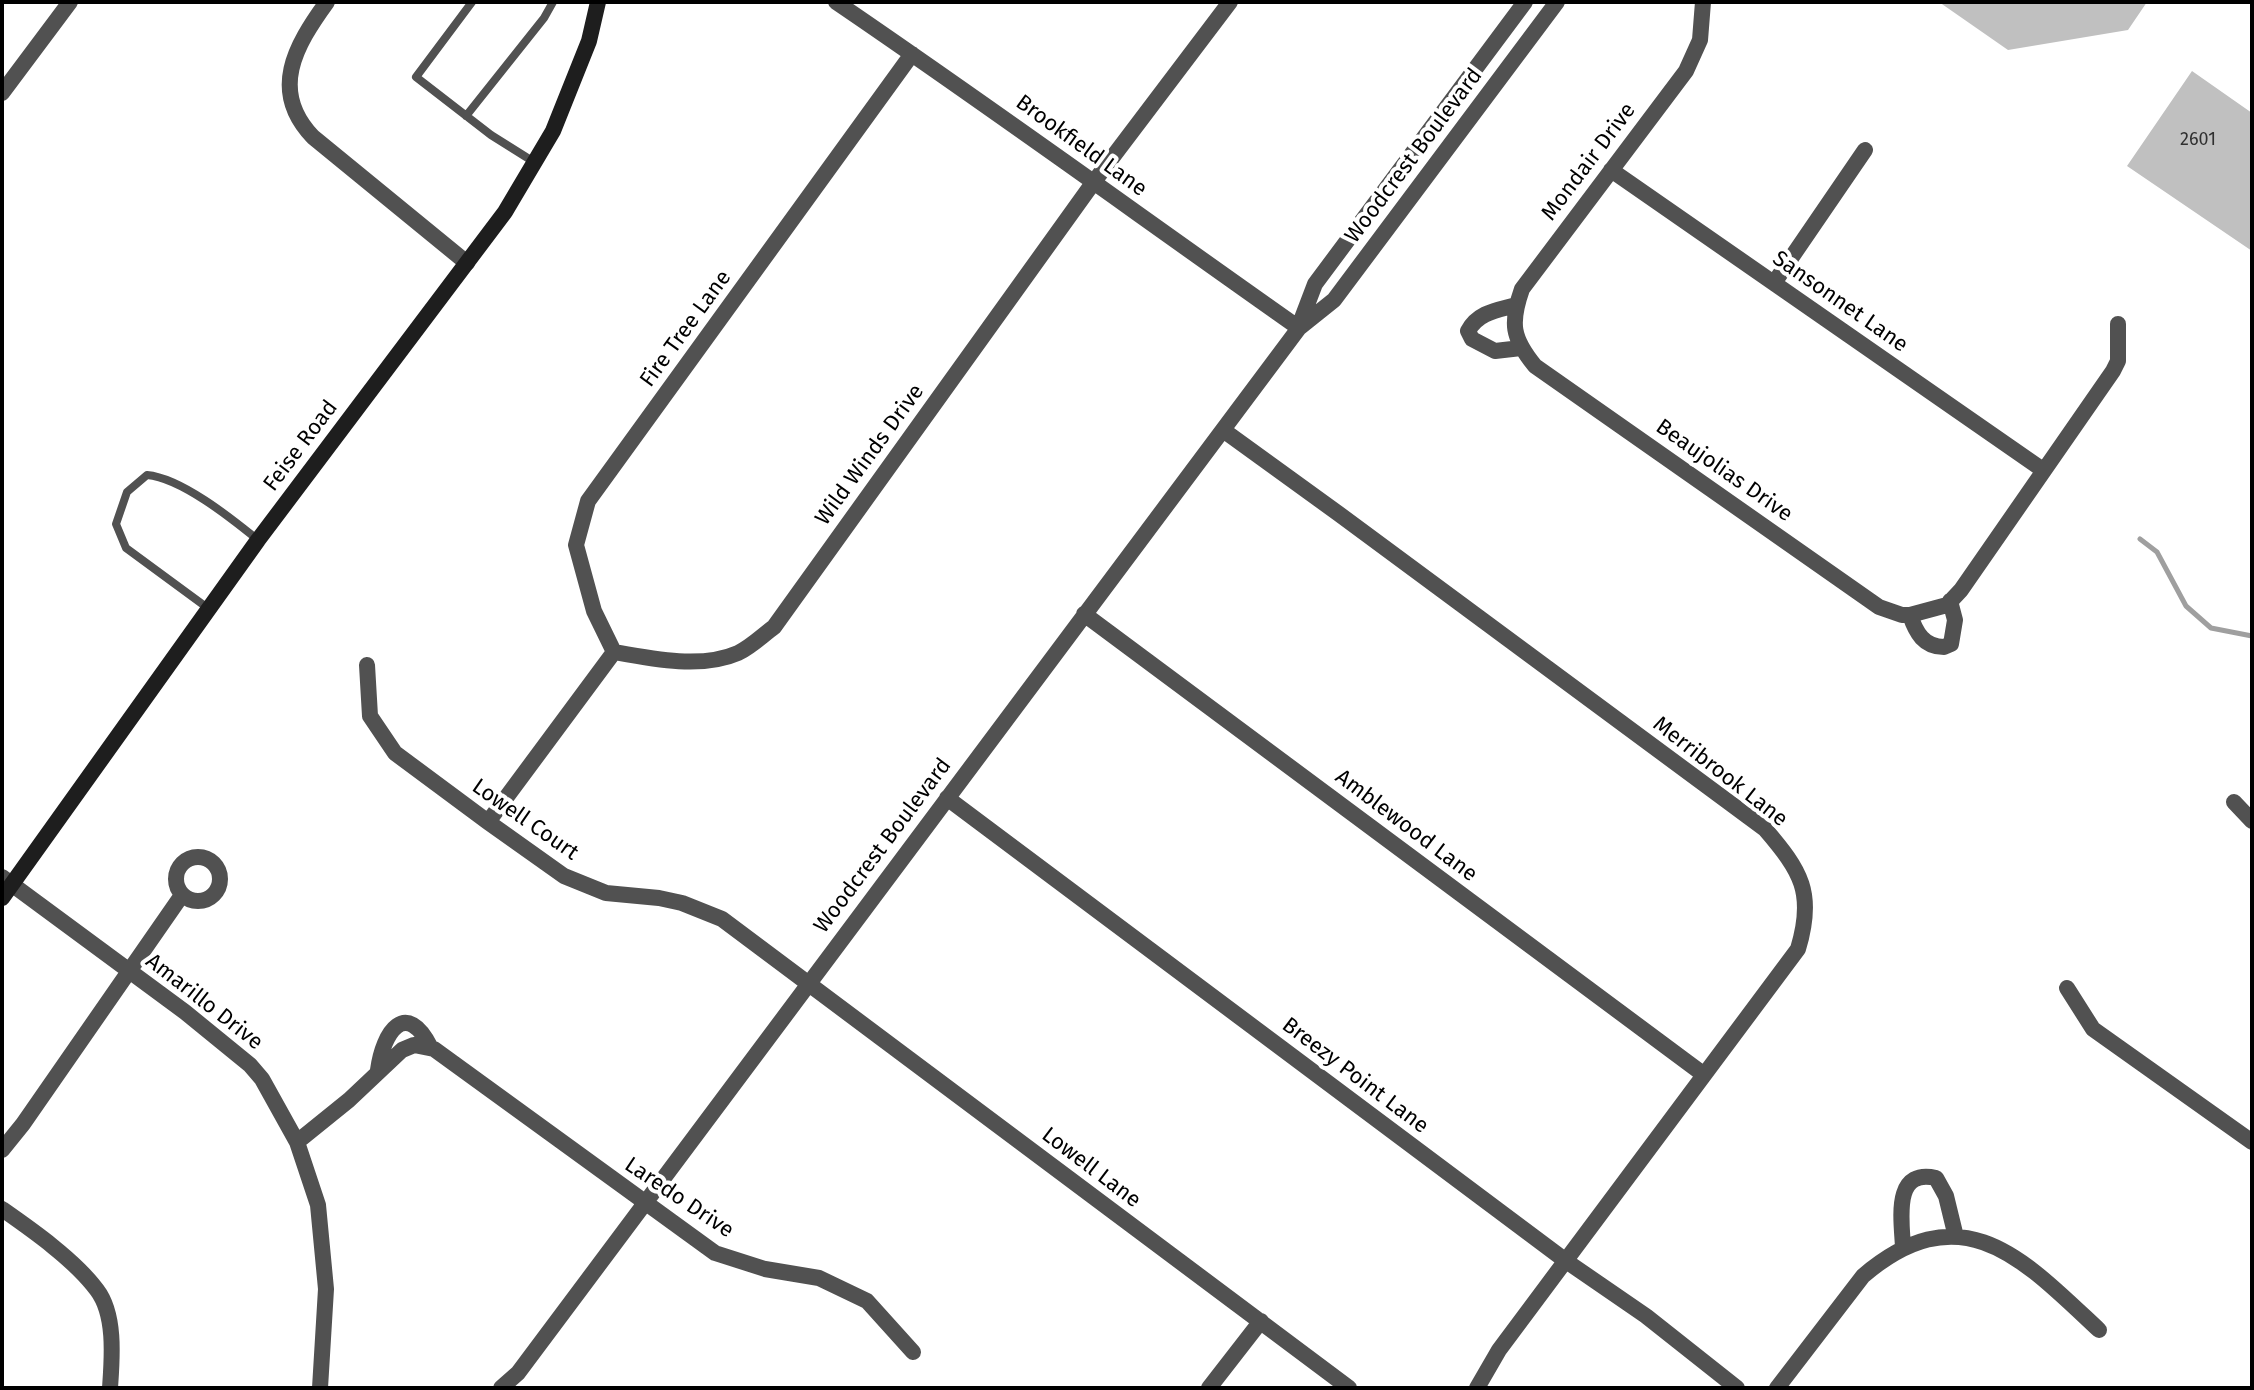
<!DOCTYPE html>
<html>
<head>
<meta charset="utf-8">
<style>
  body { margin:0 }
  #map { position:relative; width:2254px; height:1390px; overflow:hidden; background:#fff; font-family:"Fira Sans",sans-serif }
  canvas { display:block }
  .frame { position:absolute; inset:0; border:4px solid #000; pointer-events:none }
</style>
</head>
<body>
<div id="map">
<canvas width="2254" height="1390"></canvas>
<div class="frame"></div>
</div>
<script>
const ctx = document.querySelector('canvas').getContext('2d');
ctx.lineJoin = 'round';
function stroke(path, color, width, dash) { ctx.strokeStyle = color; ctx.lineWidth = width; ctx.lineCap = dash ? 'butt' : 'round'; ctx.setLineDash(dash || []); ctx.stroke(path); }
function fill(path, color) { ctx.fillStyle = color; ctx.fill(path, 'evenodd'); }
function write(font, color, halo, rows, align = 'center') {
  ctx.font = font + ' "Fira Sans",sans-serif'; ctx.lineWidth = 8; ctx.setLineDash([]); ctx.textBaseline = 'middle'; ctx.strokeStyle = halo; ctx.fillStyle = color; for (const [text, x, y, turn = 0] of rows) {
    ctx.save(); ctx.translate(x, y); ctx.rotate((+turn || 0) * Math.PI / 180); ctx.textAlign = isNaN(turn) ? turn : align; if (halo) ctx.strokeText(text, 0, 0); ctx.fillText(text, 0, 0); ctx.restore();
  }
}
stroke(new Path2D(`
  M2140 539 2157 552 2186 606 2211 628 2252 636`), '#9f9f9f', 5);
fill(new Path2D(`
  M1939 2H2147L2128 30 2008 50Z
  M2192 71 2252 113V251L2127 166Z`), '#c0c0c0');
stroke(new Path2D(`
  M472 2 416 77 491 135 534 162
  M466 116 544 18 553 2
  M209 609 126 548 116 524 127 492 147 475C181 478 231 518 258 540`), '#515151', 8);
stroke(new Path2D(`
  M327 2C295 46 269 91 313 137L467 263
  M836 2C992 108 1144 219 1299 328
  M1703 2 1700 40 1686 71 1522 289C1510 323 1512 338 1535 366L1879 607 1902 615H1910L1947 605 1961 590 2113 371 2118 361V324
  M2 93 70 2
  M1611 170 2043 470
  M1774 283 1865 150
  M1516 305C1498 310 1478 312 1468 331L1472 339 1495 351 1521 348
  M1299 326 1315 284 1525 2
  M1223 430 1339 514 1765 829C1801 871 1815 893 1798 949L1499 1350 1477 1388
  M1084 614 1703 1074
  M1910 615C1916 633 1924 647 1944 647L1951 644 1955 620 1950 601
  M614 652 594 611 576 545 588 501 912 54
  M367 665 370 716 395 753 488 822 564 876 606 893 659 898 682 903 722 919 1349 1388
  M947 798 1566 1261 1646 1316 1737 1388
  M2234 802 2252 821
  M488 822 614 652C652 659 702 669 738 653 751 647 763 635 774 627L1093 183 1230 2
  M176 879a22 22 0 1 1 44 0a22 22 0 1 1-44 0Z
  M2 877 185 1012 250 1065 262 1079 297 1142 318 1205 326 1289 320 1388
  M2067 988 2093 1029 2252 1142
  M378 1070C383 1032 406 998 431 1048
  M297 1142 349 1100 402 1050 414 1045 434 1049 715 1253 765 1269 819 1278 867 1301 913 1352
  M2 1150 23 1124 182 895
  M2 1209C32 1230 75 1260 97 1290 116 1315 112 1359 110 1388
  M1903 1248C1902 1221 1892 1168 1936 1178L1946 1196 1956 1237
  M501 1388 518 1373 1299 328 1334 300 1557 2
  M1209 1388 1261 1321
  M1777 1388 1863 1276C1963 1191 2024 1260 2099 1330`), '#515151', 16);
stroke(new Path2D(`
  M2 898 258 540 505 212 553 131 589 41 598 2`), '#1e1e1e', 16);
write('18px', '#303030', null, [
  ["2601",2198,140]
]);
write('22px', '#000', '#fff', [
  ["Brookfield Lane",1081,146,36],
  ["Woodcrest Boulevard",1414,156,-53],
  ["Mondair Drive",1589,162,-53],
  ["Sansonnet Lane",1840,302,35],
  ["Fire Tree Lane",686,329,-54],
  ["Feise Road",301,446,-53],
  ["Wild Winds Drive",870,455,-54],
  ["Beaujolias Drive",1724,471,35],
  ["Merribrook Lane",1720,772,38],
  ["Lowell Court",525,820,35],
  ["Amblewood Lane",1406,826,37],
  ["Woodcrest Boulevard",883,846,-53],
  ["Amarillo Drive",204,1002,38],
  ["Breezy Point Lane",1355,1076,37],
  ["Lowell Lane",1091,1168,37],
  ["Laredo Drive",679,1198,34]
]);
</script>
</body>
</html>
